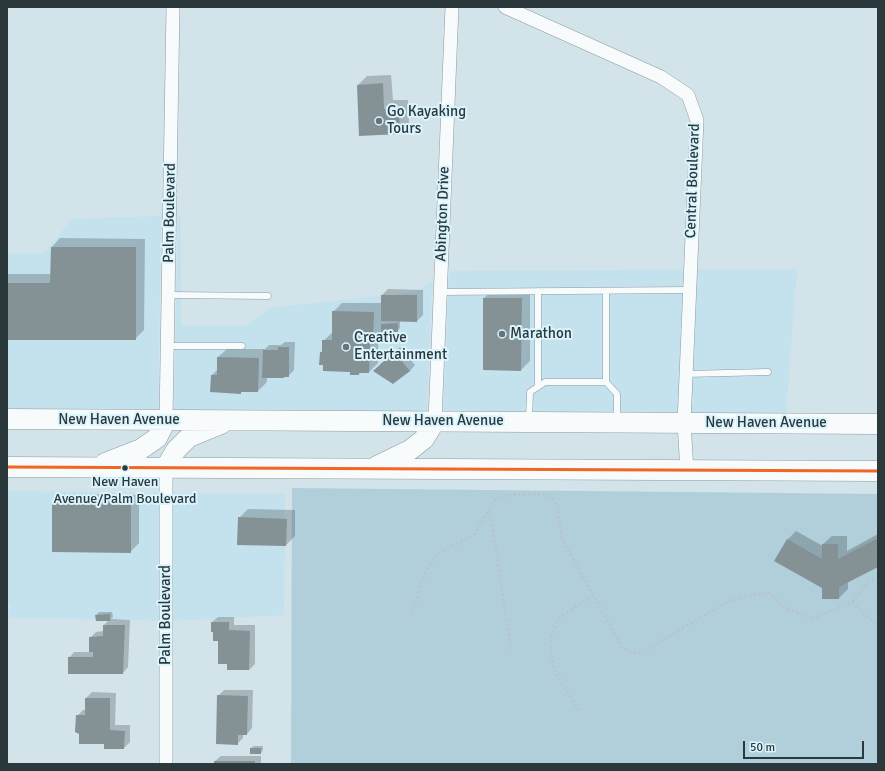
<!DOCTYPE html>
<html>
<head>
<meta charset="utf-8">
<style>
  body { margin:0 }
  #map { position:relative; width:885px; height:771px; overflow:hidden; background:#d2e3ea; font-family:Signika,sans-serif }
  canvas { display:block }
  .frame { position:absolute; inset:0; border:8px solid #2b383c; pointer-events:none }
  .scale { position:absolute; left:743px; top:741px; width:121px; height:18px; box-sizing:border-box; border:2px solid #2b383c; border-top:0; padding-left:5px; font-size:12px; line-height:14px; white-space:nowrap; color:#2b383c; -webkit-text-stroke:3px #daf4fe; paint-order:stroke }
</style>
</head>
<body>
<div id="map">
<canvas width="885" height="771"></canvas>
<div class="frame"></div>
<div class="scale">50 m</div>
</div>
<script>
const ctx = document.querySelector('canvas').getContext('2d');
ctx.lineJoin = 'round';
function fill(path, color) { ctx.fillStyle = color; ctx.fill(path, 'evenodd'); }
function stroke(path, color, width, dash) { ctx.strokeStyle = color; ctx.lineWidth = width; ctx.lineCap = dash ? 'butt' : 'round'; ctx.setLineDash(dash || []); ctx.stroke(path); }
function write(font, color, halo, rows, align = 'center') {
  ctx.font = font + ' Signika,sans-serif'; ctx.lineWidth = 4; ctx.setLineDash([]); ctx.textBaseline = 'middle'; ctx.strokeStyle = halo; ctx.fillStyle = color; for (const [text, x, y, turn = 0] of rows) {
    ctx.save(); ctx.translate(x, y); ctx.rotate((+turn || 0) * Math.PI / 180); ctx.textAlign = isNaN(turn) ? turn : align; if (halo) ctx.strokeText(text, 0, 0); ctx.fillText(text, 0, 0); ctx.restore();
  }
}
fill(new Path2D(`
  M161 216 158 411 7 410V253H44L72 219Z
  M178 216H181V325H248L269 308 415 292 432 282 427 412 234 411V409L227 411H174Z
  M797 269 786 414 443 412 449 273 453 271Z
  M7 491 285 494 284 615 173 621 9 618 10 604H7Z`), '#c4e2ee');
fill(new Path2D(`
  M292 488 878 494V764H291Z`), '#b0cfdb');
fill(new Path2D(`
  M391 75 393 100H408L409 124 400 133 360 135 358 85 367 76Z
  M60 238 145 239 144 330 135 339H7V274H51L52 247Z
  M388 289 423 290V315L417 321H400V328L397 331 382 332 378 335V363L369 372H361L359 374 324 364 321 352 323 350V341L333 332V312L342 303H382V295Z
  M493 290H530V361L521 370 484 369V298Z
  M285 342H295L294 370 288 376H285L284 377H267V382L258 391H242L241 393 212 375 218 369V357L227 349H265L269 345H281Z
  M400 347 415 365 410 371 393 382 380 366Z
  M62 494 139 495V543L130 552 53 503Z
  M248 509 295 510V536L286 545 239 518Z
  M796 531 823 546V544L832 536H847V551L878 534V565L848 582V589L839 598 823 587 787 540Z
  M99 612H112L113 617 111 619 130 620 128 667 123 673 69 658 74 652H90V638L96 632 104 631V625L109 620 96 615Z
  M218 617H234V625H255V664L249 670 228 663 219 640 214 631 212 622Z
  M224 690H253L252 728 247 734H243V738L237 744 218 696Z
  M92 692 116 693 115 725H130V742L124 748 105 743 77 716 83 710H86V698Z
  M254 746H263V750L261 753 251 748Z
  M221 756H261V764H215V761Z`), '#0003');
fill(new Path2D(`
  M383 83 384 109 399 108 400 134 359 136 357 85Z
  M51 247H136V340H7V283H50Z
  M381 295H417V322L381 321Z
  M483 298H522L521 371 483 370Z
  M332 311 374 312 373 342H370L369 373H359V375H350V372L323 371V365H319L320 352H322V340H332Z
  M398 323V332H381V324Z
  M278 347H289V377H284V378H262L263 350H278Z
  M394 352 410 371 393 384 373 371Z
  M217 357 259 358 258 392H241V394L210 392 211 375H217Z
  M52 503H131V553L52 552Z
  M238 517 287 519 286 546 237 545Z
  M787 539 822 559V544H838V559L876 539 878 542V567L839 587V599H822V588L774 561Z
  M110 614V621H96L95 615Z
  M211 622H229V630L250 631 249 670H227V664H218V641H213V632H211Z
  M103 625H125L123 674H68V657H93V652H89V637L103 636Z
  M217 695 248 696 247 735H238V745L216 744Z
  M85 698H110V730L125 731 124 749H104V744H79V734L75 732 76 715H85Z
  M250 748H261V754H250Z
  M214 761H255V764H214Z`), '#849296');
const lane = new Path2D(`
  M606 291V382L617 394V419
  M440 292 690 290
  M168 295 268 296
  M167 346H242
  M686 374 768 372
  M538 387V291
  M529 420 530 392 545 382H606`);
const street = new Path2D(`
  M505 7 661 77 688 95 697 120 684 423 687 471
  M166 420 173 7
  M435 421 452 7
  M166 467V764`);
const primary = new Path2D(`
  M7 419 878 424
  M105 463 141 449 157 438 166 420
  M377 466 410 450 424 439 435 421
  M7 467 878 471
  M166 467 176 450 189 437 221 424`);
stroke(lane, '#8d9a9f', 7);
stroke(street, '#8d9a9f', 14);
stroke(primary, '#8d9a9f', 21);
stroke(new Path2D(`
  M490 510 511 649
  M852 602 878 627
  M412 612 424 576 431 562 440 552 474 535 494 501 507 495 541 494 551 497 557 505 562 539 622 647 633 654 644 651 729 601 768 592 785 608 814 618 852 602 868 581 878 578
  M579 710 555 672 551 654V636L560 617 593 595`), '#bbc2c4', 2.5, [2, 3]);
stroke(lane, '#f8fbfc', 6);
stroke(street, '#f8fbfc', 13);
stroke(primary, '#f8fbfc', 20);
stroke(new Path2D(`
  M7 467 878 471`), '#f26522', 3);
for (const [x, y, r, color] of [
  [379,121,4,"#657479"],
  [502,334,4,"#657479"],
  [346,347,4,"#657479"],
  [125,468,3.5,"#2b383c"]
]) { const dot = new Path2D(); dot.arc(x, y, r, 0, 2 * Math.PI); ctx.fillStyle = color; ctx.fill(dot); stroke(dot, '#daf4fe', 1.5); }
write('14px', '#2b383c', '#daf4fe', [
  ["New Haven",125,482],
  ["Avenue/Palm Boulevard",125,499]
]);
write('15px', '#2b383c', '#daf4fe', [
  ["Go Kayaking",387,112],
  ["Tours",387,129],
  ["Marathon",510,334],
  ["Creative",354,338],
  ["Entertainment",354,355]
], 'left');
write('15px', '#2b383c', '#daf4fe', [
  ["Central Boulevard",693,181,-88],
  ["Palm Boulevard",170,213,-89],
  ["Abington Drive",443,214,-88],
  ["New Haven Avenue",119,420],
  ["New Haven Avenue",443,421],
  ["New Haven Avenue",766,423],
  ["Palm Boulevard",166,615,-90]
]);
</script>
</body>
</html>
